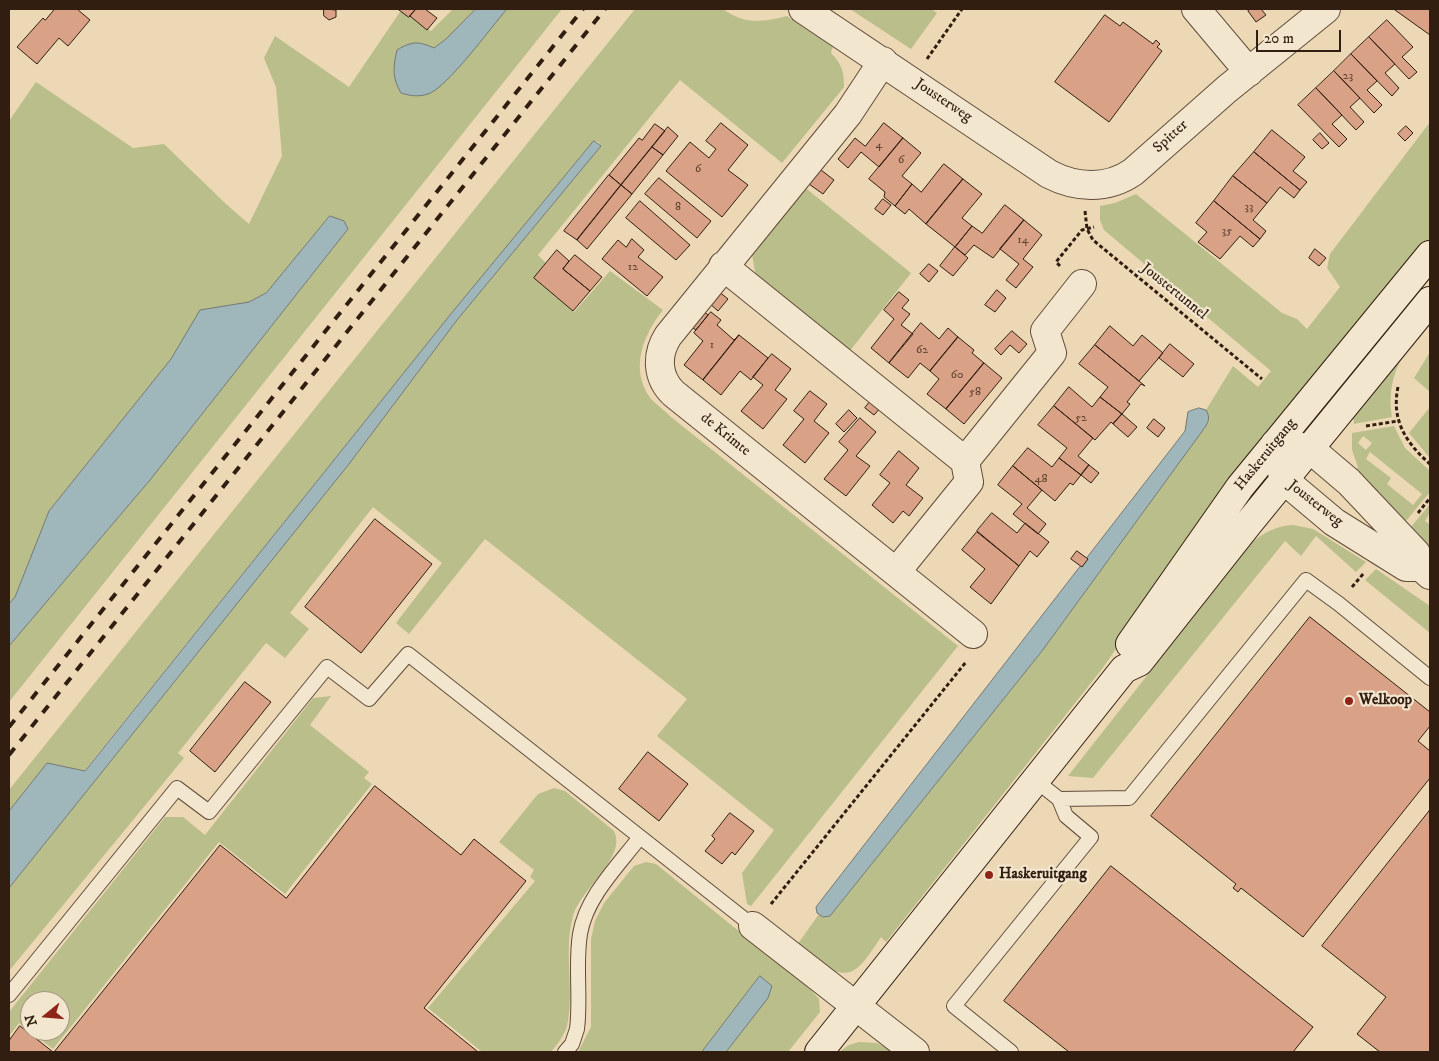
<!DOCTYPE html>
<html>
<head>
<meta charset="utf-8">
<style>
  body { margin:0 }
  #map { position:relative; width:1439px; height:1061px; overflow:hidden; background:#ecd8b5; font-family:"IM FELL DW Pica",serif }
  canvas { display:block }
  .frame { position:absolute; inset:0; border:10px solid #311e11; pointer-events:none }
  .north { position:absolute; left:20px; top:991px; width:50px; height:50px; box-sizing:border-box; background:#f3e6cf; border:1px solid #a59683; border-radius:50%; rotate:253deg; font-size:14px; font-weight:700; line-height:20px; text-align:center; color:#311e11 }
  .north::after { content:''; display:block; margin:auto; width:18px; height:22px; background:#8f2418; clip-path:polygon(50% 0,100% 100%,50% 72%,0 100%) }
  .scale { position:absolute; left:1256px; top:30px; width:85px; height:22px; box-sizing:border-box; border:2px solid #311e11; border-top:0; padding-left:6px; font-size:15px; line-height:18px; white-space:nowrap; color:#311e11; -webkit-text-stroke:4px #f3e6cf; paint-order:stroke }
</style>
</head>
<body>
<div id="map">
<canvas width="1439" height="1061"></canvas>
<div class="frame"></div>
<div class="north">N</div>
<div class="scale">20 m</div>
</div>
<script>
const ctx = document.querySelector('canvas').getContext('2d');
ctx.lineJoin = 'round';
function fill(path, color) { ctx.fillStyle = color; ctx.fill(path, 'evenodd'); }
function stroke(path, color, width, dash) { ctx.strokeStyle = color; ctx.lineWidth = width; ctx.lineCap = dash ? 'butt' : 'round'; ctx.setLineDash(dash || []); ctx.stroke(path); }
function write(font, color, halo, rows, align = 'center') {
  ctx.font = font + ' "IM FELL DW Pica",serif'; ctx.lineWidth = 4.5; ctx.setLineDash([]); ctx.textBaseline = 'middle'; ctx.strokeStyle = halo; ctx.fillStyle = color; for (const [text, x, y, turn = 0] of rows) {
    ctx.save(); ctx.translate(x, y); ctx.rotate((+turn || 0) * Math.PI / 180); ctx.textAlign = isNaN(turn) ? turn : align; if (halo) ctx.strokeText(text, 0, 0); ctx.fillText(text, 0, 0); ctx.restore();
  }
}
fill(new Path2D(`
  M402 9 431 31 453 9H476L446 39 434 48 447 79 507 9H562L9 702V646L150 480 348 229 330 216 266 293 249 302 200 311 171 359 49 511 15 597 9 604V121L36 82 133 148 164 144 226 204 249 224 282 156 276 87 264 58 275 36 349 87Z
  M635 9H723C745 25 762 22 787 16L833 46 831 53C842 64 844 72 844 87L782 163 680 80 538 255 548 265 536 279 574 312 610 271 663 310C643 335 629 370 651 399 657 405 665 411 671 417L958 646 751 906 747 904 742 873 774 830 657 736 687 699 485 539 409 634 396 623 442 563 373 507 290 613 309 629 285 658 266 643 178 753 184 758 9 971V888L349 464 457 320 601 146 598 142 594 141 450 315 84 771 47 763 9 811V790Z
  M850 9H931L937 13 911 49Z
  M1430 122V243L1208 517 1102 669 886 942 881 937C874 947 867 960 857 968 838 984 811 956 797 945L819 914 823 917 830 916 1042 651 1203 430 1209 420 1206 410 1233 366 1258 387 1271 371 1104 230 1100 220V206L1115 203 1136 194 1282 313 1297 319 1307 329 1340 287 1327 268 1330 254Z
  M803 186 911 273 849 352 756 277 751 249Z
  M1430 312C1430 327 1419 336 1409 348 1393 368 1388 392 1392 417L1354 424V420L1347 418Z
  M1430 352V392L1414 378Z
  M1430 407V458L1409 433Z
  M1394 426 1405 448 1430 471V492L1401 527 1353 473 1358 467 1352 450V433ZM1363 436 1372 443 1366 450 1358 443ZM1370 452 1422 494 1413 505 1387 484 1391 478 1366 459Z
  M1430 504V513L1425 521 1430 525V555L1406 533Z
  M1293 525 1313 529 1366 562 1356 572 1316 536 1301 556 1285 541 1093 778 1068 776 1252 542C1265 532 1276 526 1293 525Z
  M1376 569 1430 606V633L1365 580Z
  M331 696 310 725 369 772 364 778 372 784 285 894 219 842 53 1049 19 1023 9 1036V1012L165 817H183L205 835 313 698ZM30 1001H60V1031H30Z
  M554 788 565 791 614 831C627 857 582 887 573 916 563 952 575 991 567 1026 564 1036 557 1045 551 1052H482L428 1008 535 881 530 877 534 870 499 842 538 794Z
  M646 862 656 864 809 988 819 999 820 1012 788 1052H726L768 997 760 976 702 1052H578L591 1027V939L595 921 604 903 634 866Z
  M859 1042 877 1043 894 1052H839L849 1045Z`), '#babe8b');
const water = new Path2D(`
  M476 9H507C492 26 447 88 428 94 418 97 411 96 401 93 392 78 393 67 397 50 412 41 418 41 434 48L446 39Z
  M594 141 601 146 457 320 349 464 9 888V811L47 763 85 771 450 315Z
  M330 216 344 221 348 229 150 480 9 646V604L15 597 49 511 171 359 200 310 249 302 266 293Z
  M1199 408 1206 410C1211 418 1208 423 1203 430L1042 651 830 916 823 917 817 913 816 907 1185 431 1188 412Z
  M760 976 772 986 768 998 726 1052H702Z`);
fill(water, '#9fb6ba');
stroke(water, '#737976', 1);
const building = new Path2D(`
  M55 9H77L90 20 68 46 59 38 37 64 17 47 43 18 45 20Z
  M324 9 336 10V17L329 20 324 16Z
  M398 9H416L409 17Z
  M416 9H425L437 18 427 30 410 16Z
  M1251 9H1261L1266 15 1256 22 1248 11Z
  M1396 9H1430V35L1395 10Z
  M1105 15 1120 26 1123 22 1153 44 1156 40 1160 44 1157 47 1162 51 1109 122 1055 82Z
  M1387 20 1413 47 1402 57 1417 72 1409 79 1369 37Z
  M1369 37 1395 64 1385 73 1399 88 1392 96 1351 54Z
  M1351 54 1377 81 1367 90 1382 105 1374 113 1334 71Z
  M1334 71 1360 98 1350 107 1364 122 1356 130 1316 88Z
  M1316 88 1342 115 1332 124 1347 139 1339 147 1298 105Z
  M721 123 748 145 728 170 748 185 722 217 666 171 690 142 709 158 716 149 706 141Z
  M884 123 903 138 879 167 861 152 848 168 838 159 855 138 865 146Z
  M655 124 665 131 621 185 609 175 639 138 642 140Z
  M1406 126 1413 133 1405 141 1398 134Z
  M668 127 678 136 663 155 652 147Z
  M1272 130 1305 157 1293 171 1307 182 1300 190 1254 152Z
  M1320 133 1329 143 1322 149 1313 140Z
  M903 138 921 153 902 176 912 184 895 206 884 197 885 192 869 179Z
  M652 147 663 155 632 194 621 185Z
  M1254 152 1300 190 1294 198 1280 187 1267 203 1233 176Z
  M944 164 963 179 926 224 909 209 905 214 895 206 912 184 921 192Z
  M821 170 834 180 823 194 809 184Z
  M609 175 621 185 577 240 564 231Z
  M1233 176 1267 203 1253 220 1266 231 1260 239 1214 201Z
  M659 178 711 221 697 238 645 194Z
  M963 179 982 194 962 218 972 226 955 247 926 224Z
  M621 185 632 194 587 249 577 240Z
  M883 199 891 205 883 215 875 209Z
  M640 201 690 245 676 260 626 218Z
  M1214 201 1260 239 1253 247 1240 236 1220 259 1198 242 1207 232 1196 223Z
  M1005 205 1024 220 993 258 974 245 965 255 955 247 972 226 982 233Z
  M1024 220 1042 235 1023 259 1033 267 1016 288 1006 280 1019 264 1000 249Z
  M632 239 644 250 638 257 663 277 647 296 602 259 618 240 626 247Z
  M955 247 968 258 953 276 940 266Z
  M1315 249 1326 258 1319 266 1309 258Z
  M557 250 569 261 563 269 590 291 573 311 534 278Z
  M575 255 602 277 590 291 563 269Z
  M929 264 938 271 929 282 920 274Z
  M997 290 1006 298 995 312 985 305Z
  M718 291 728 299 718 311 709 303Z
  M899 292 909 300 902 308 910 314 901 325 913 334 889 363 871 348 894 319 884 310Z
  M703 311 708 315 696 330 690 326Z
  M711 312 721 320 717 325 734 340 739 335 703 380 684 365 703 341 694 333Z
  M921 323 939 339 948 328 958 337 930 371 920 363 908 378 889 363Z
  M1110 326 1133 346 1142 335 1163 353 1139 381 1095 345Z
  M1012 331 1027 344 1019 353 1010 345 1001 355 995 349Z
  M739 335 768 358 751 380 740 371 721 395 703 380Z
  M958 337 974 350 972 353 984 363 946 409 927 394 939 379 930 371Z
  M1170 344 1194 364 1183 377 1159 358Z
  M1095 345 1145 386 1141 384 1127 402 1130 404 1122 414 1100 397 1108 387 1079 364Z
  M772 354 791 369 775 390 787 399 763 429 741 411 763 385 753 377Z
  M984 363 1002 378 964 424 946 409Z
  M1069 387 1092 407 1100 397 1122 414 1113 424 1111 422 1095 440 1054 406Z
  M810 391 827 404 814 421 829 433 805 463 783 445 804 419 794 411Z
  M872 399 882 406 874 415 865 408Z
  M1054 406 1093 438 1078 456 1089 465 1081 475 1059 458 1067 448 1038 425Z
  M849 410 857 418 844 432 836 424Z
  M1122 414 1137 427 1128 437 1113 424Z
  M860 418 876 432 856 456 870 466 846 496 824 479 848 450 839 442Z
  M1154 419 1165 428 1158 437 1147 428Z
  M1028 448 1052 467 1059 458 1081 475 1073 485 1070 483 1055 501 1013 466Z
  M899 451 919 468 906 485 923 498 909 516 903 511 893 523 872 505 890 483 880 475Z
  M1089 465 1099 473 1091 483 1081 475Z
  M1013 466 1042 490 1027 508 1046 524 1038 534 1013 514 1022 504 998 485Z
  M992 513 1017 533 1025 523 1049 542 1037 557 1030 551 1019 566 977 531Z
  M375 519 432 564 361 653 305 607Z
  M977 532 1019 566 991 604 970 587 985 569 962 550Z
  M1077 551 1088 559 1082 567 1071 559Z
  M1310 617 1430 712V726L1418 741 1430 751V778L1303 937 1241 888 1238 892 1233 888 1236 884 1151 816Z
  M245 682 271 702 215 772 190 751Z
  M648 752 688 784 659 821 619 789Z
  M375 786 461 855 474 839 526 881 424 1008 478 1052H54L220 845 286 898Z
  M1430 810V1052H1380L1357 1034 1386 997 1322 946Z
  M730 813 754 831 735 855 732 852 722 864 705 851 715 839 712 836Z
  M1111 866 1313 1027 1293 1052H1069L1004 1001Z
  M20 1026 53 1052H9V1041Z`);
fill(building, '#d9a286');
stroke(building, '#311e11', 1);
const service = new Path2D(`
  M1035 780 1059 799
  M9 995 177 788 209 812 327 667 369 699 408 654 753 926
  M565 1052 572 1044 577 1029C581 998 575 965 580 934 586 897 618 866 640 837
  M1011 1052 954 1006 1091 837 1066 816 1059 799 1129 798 1306 580 1339 604 1430 678`);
const minor = new Path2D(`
  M803 9 1049 174C1076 188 1107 190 1133 172L1227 89 1326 9
  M1196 9 1249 72
  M883 61 848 114 668 336C656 355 657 377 673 393L973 634
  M723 266 965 461 969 482 896 572
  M965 461 1052 353 1045 331 1082 284
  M753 926 915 1052`);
const tertiary = new Path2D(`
  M1421 567H1406L1334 522 1284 480 1275 444 1309 448 1349 482 1416 553 1421 567 1430 575`);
const secondary = new Path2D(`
  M1130 644 1240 487 1430 255
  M819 1052 1124 669 1139 662 1248 524 1430 301`);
stroke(service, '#604c3a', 16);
stroke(minor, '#604c3a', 30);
stroke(tertiary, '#604c3a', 30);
stroke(secondary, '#311e11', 30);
stroke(new Path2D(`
  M927 59 962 9
  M1085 211 1087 229 1093 240 1262 379
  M1060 266 1056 262 1082 230 1094 227
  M1398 387C1391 420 1406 443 1430 464
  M1366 426 1398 421
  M1418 513 1430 498
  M1352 587 1364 573
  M771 904 966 662`), '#311e11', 3, [4, 2.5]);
stroke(service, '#f3e6cf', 14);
stroke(minor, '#f3e6cf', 28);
stroke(tertiary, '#f3e6cf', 28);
stroke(secondary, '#f3e6cf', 28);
stroke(new Path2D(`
  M9 727 583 9
  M9 755 605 9`), '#311e11', 4, [9, 9]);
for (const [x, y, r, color] of [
  [1349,701,5,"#8f2418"],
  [989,875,5,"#8f2418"]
]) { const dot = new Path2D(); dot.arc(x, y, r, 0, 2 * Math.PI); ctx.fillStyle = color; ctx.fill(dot); stroke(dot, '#f3e6cf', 2); }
write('12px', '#5b3f2e', null, [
  ["23",1348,77],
  ["4",879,146],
  ["6",901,161],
  ["6",698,170],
  ["8",678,208],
  ["33",1249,208],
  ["35",1227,232],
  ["14",1023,241],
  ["12",633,268],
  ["1",712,346],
  ["62",922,351],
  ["60",957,376],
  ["58",975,393],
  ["52",1081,419],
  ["48",1041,480]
]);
write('15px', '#311e11', '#f3e6cf', [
  ["Jousterweg",943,101,34],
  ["Spitter",1171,137,-42],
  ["Joustertunnel",1174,292,39],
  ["de Krimte",725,435,39],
  ["Haskeruitgang",1266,455,-51],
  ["Jousterweg",1315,504,38]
]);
write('bold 15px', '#311e11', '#f3e6cf', [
  ["Welkoop",1359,701],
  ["Haskeruitgang",999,875]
], 'left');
</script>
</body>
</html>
